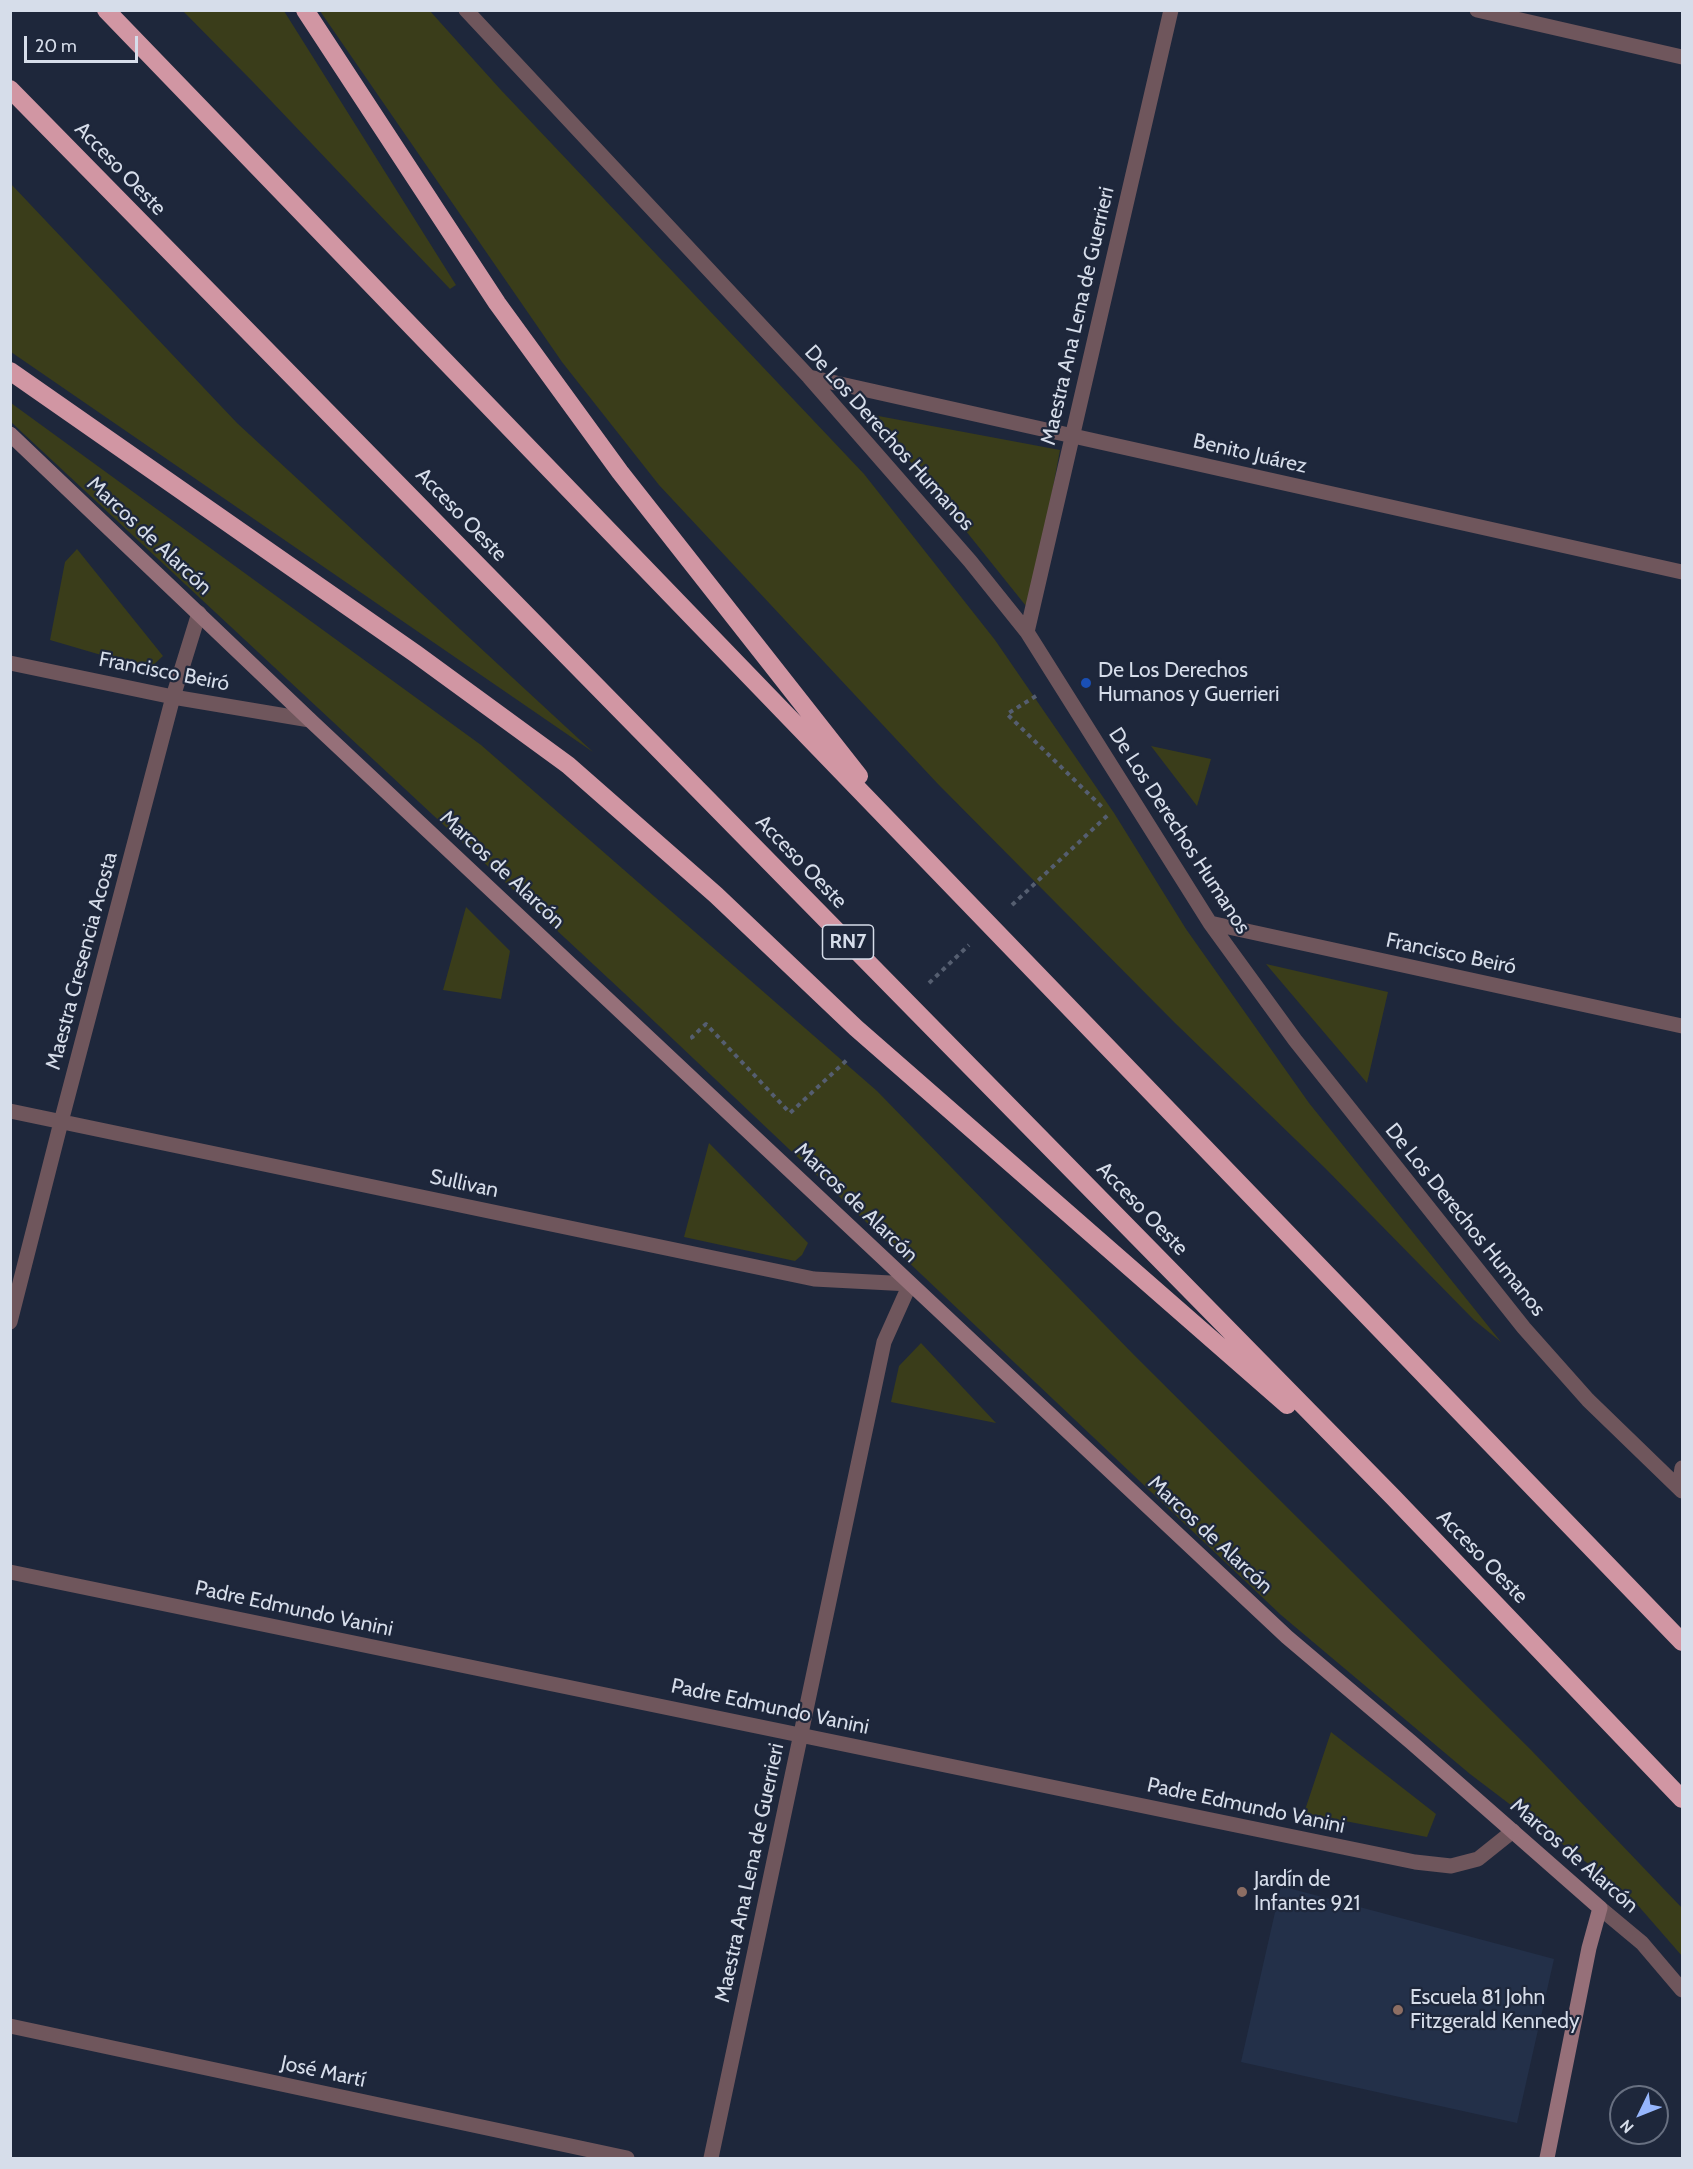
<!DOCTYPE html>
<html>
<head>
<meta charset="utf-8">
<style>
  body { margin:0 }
  #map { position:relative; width:1693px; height:2169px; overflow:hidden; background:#1e273b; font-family:Cabin,sans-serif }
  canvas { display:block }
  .frame { position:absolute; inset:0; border:12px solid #d6ddea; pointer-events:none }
  .north { position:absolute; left:1609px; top:2085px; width:60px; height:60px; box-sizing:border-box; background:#1e273b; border:2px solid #687081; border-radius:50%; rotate:227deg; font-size:16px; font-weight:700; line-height:24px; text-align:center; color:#d6ddea }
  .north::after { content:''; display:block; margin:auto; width:21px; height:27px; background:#96b6fd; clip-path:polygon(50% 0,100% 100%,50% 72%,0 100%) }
  .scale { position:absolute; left:24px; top:36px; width:114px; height:27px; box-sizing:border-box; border:3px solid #d6ddea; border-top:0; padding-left:8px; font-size:18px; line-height:21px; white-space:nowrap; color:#d6ddea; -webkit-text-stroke:4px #1e273b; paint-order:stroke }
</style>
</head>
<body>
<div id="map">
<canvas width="1693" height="2169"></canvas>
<div class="frame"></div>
<div class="north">N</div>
<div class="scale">20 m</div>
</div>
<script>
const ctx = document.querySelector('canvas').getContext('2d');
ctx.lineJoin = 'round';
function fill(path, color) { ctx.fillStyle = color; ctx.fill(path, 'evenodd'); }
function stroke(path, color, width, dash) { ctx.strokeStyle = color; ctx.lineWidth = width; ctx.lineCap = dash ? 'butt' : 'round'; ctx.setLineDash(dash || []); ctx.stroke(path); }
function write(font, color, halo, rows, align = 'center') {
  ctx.font = font + ' Cabin,sans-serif'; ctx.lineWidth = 4.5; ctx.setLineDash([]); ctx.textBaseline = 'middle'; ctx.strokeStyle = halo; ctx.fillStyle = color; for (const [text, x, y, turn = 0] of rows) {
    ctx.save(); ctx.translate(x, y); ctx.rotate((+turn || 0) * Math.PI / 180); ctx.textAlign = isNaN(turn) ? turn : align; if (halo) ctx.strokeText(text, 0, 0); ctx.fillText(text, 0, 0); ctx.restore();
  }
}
fill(new Path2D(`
  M1281 1886 1554 1959 1517 2123 1241 2062Z`), '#233049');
fill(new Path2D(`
  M183 11H284L456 285 450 289 254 83Z
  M320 11H430L500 89 864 474 995 640 1114 813 1186 929 1309 1103 1501 1342 1474 1320 1325 1168 1175 1023 937 783 659 485 562 362Z
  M11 184 237 423 593 752 11 352Z
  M11 403 481 745 877 1091 1134 1355 1531 1750 1682 1908V1956L1628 1894 1470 1774 1281 1615 638 1006 11 422Z
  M873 415 1060 450 1030 611Z
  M77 549 163 656 149 669 50 640 65 562Z
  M1151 746 1211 759 1197 806Z
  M466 907 510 951 501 999 443 990Z
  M1266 964 1388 992 1367 1083Z
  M709 1143 808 1243 802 1255 795 1261 684 1237Z
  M921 1343 996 1423 891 1402 899 1366Z
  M1331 1732 1436 1814 1427 1837 1304 1813Z`), '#3a3d1a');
stroke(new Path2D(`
  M1036 696 1007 714 1102 807
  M1012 905 1109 814
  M929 983 969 945
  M693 1039 692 1037 706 1024 790 1113 849 1058`), '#555e70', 4, [4.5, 4.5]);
stroke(new Path2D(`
  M466 10 809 377 970 561 1027 632 1210 923 1295 1040 1524 1328 1588 1400 1682 1491
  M1477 10 1682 57
  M809 377 1682 572
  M1027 632 1171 10
  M10 663 173 697 310 720
  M1210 923 1682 1026
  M10 1111 814 1279 910 1284 884 1342 711 2158
  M10 1322 61 1122 173 697 199 613
  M1679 1487 1682 1468
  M10 1572 1415 1862 1451 1866 1478 1859 1513 1831
  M1600 1908 1642 1943 1682 1990
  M10 2026 627 2158`), '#6f565c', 15);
stroke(new Path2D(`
  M10 434 310 720 1287 1637 1411 1742 1600 1908 1589 1948 1547 2158`), '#967079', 15);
stroke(new Path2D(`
  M106 10 1682 1642
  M305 10 497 303 620 472 859 776
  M10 89 1393 1497 1682 1799
  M10 371 416 654 568 765 716 895 856 1028 1287 1405`), '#d196a3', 18);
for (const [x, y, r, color] of [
  [1086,683,6,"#1a4fb4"],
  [1242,1892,6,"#8d6e63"],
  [1398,2010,6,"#8d6e63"]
]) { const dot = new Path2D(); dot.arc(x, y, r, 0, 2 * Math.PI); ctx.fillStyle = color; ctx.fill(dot); stroke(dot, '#1e273b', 2); }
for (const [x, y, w] of [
  [848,942,51]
]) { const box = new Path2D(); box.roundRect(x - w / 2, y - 17, w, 34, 4.5); ctx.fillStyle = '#1e273b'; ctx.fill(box); stroke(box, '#d6ddea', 1.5); }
write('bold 20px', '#d6ddea', null, [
  ["RN7",848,942]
]);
write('21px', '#d6ddea', '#1e273b', [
  ["Acceso Oeste",120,169,46],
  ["Maestra Ana Lena de Guerrieri",1078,316,-77],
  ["De Los Derechos Humanos",889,438,48],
  ["Benito Juárez",1250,454,13],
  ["Acceso Oeste",461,515,46],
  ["Marcos de Alarcón",149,536,43],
  ["Francisco Beiró",164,672,11],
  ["De Los Derechos Humanos",1179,831,57],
  ["Acceso Oeste",801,862,46],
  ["Marcos de Alarcón",502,870,43],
  ["Francisco Beiró",1451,954,12],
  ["Maestra Cresencia Acosta",82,961,-75],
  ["Sullivan",464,1184,12],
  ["Marcos de Alarcón",856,1203,44],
  ["Acceso Oeste",1142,1209,46],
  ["De Los Derechos Humanos",1465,1220,51],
  ["Marcos de Alarcón",1210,1535,43],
  ["Acceso Oeste",1482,1557,46],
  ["Padre Edmundo Vanini",294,1609,12],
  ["Padre Edmundo Vanini",770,1707,12],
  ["Padre Edmundo Vanini",1246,1806,12],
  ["Marcos de Alarcón",1574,1856,41],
  ["Maestra Ana Lena de Guerrieri",750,1873,-78],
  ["José Martí",323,2072,12]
]);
write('21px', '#d6ddea', '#1e273b', [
  ["De Los Derechos",1098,671],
  ["Humanos y Guerrieri",1098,695],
  ["Jardín de",1254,1880],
  ["Infantes 921",1254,1904],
  ["Escuela 81 John",1410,1998],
  ["Fitzgerald Kennedy",1410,2022]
], 'left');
</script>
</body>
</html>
